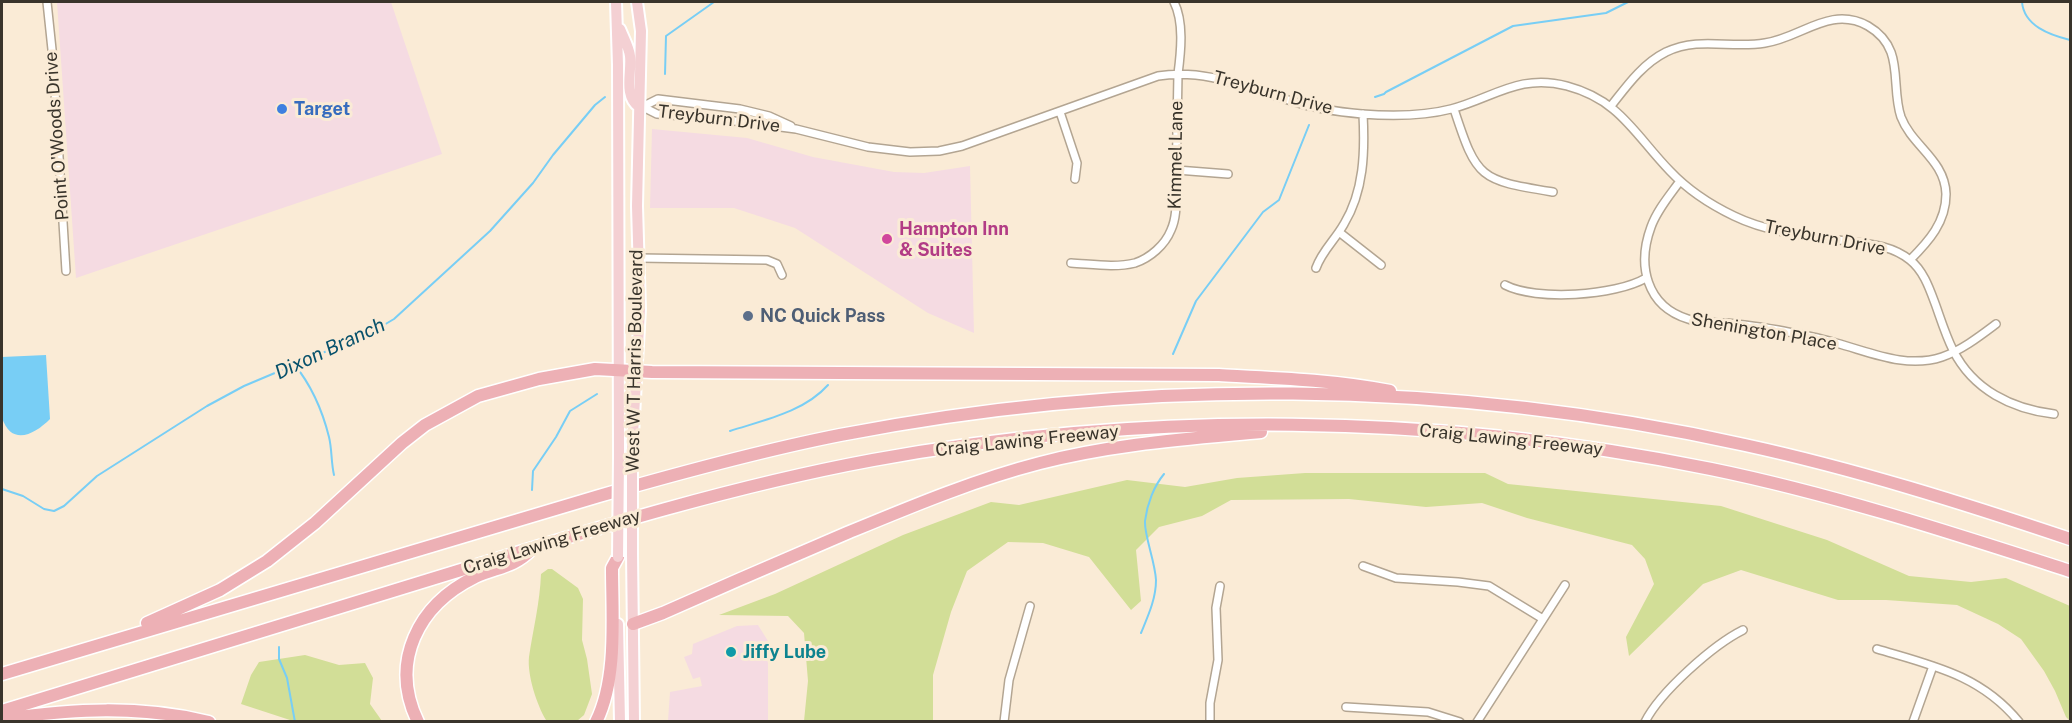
<!DOCTYPE html>
<html>
<head>
<meta charset="utf-8">
<style>
  body { margin:0 }
  #map { position:relative; width:2072px; height:723px; overflow:hidden; background:#faebd6; font-family:"Public Sans",sans-serif }
  canvas { display:block }
  .frame { position:absolute; inset:0; border:3px solid #39342b; pointer-events:none }
</style>
</head>
<body>
<div id="map">
<canvas width="2072" height="723"></canvas>
<div class="frame"></div>
</div>
<script>
const ctx = document.querySelector('canvas').getContext('2d');
ctx.lineJoin = 'round';
function fill(path, color) { ctx.fillStyle = color; ctx.fill(path, 'evenodd'); }
function stroke(path, color, width, dash) { ctx.strokeStyle = color; ctx.lineWidth = width; ctx.lineCap = dash ? 'butt' : 'round'; ctx.setLineDash(dash || []); ctx.stroke(path); }
function write(font, color, halo, rows, align = 'center') {
  ctx.font = font + ' "Public Sans",sans-serif'; ctx.lineWidth = 6; ctx.setLineDash([]); ctx.textBaseline = 'middle'; ctx.strokeStyle = halo; ctx.fillStyle = color; for (const [text, x, y, turn = 0] of rows) {
    ctx.save(); ctx.translate(x, y); ctx.rotate((+turn || 0) * Math.PI / 180); ctx.textAlign = isNaN(turn) ? turn : align; if (halo) ctx.strokeText(text, 0, 0); ctx.fillText(text, 0, 0); ctx.restore();
  }
}
fill(new Path2D(`
  M57 2H391L442 154 76 278Z
  M652 129 747 138 813 157 894 172 924 173 970 166 974 333 928 313 795 228 734 208H650Z
  M758 625 768 641V721H668L670 692 702 686 700 677 693 679 684 657 692 654 693 644 737 626Z`), '#f5dbe2');
fill(new Path2D(`
  M1305 473H1485L1508 484 1721 506 1827 540 1909 576 1971 582 2006 578 2070 606V721L2066 717 2055 691 2044 671 2021 639 1998 624 1957 605 1886 600H1838L1741 570 1703 584 1629 656 1626 637 1654 584 1645 559 1632 545 1527 518 1482 503 1426 507 1349 499 1231 500 1202 516 1159 527 1136 550 1141 601 1131 610 1089 557 1043 543 1008 542 967 571 951 612 933 675V721H804L808 681 804 633 788 616 719 615 775 594 903 535 991 502 1019 505 1127 480 1185 487 1237 478Z
  M548 569H552L578 588 583 599 582 640 587 659 592 694 584 715 577 721H548L546 720C537 705 527 675 529 657 533 630 540 602 541 574Z
  M305 655 339 665 365 663 373 678 370 704 382 721H293L241 704 251 675 259 662Z`), '#d2de97');
fill(new Path2D(`
  M46 355 50 419C35 434 12 447 2 418 0 406 1 372 2 357Z`), '#78cef5');
stroke(new Path2D(`
  M2022 2C2024 26 2050 35 2070 40
  M665 74 666 36 714 2
  M1375 97 1384 94 1386 92 1513 26 1606 13 1628 2
  M1173 354 1196 301 1263 212 1279 200 1309 125
  M294 364C312 386 322 409 329 437 332 449 331 462 334 475
  M730 431C764 420 804 412 828 385
  M2 489 23 496 44 509 54 511 64 506 97 476 207 406 244 386 372 332 394 319 490 231 533 183 553 155 595 105 605 97
  M532 490 533 471 556 437 570 411 597 394
  M1141 633C1148 616 1156 599 1156 580 1155 561 1144 535 1145 521 1147 504 1154 486 1164 474
  M279 647V659L287 678 295 722`), '#78cef5', 2);
const street = new Path2D(`
  M47 2 53 59 66 271
  M1611 106C1626 87 1642 64 1666 52 1700 36 1730 49 1765 43 1801 38 1830 5 1868 26 1906 48 1890 85 1901 117 1912 146 1945 160 1946 194 1946 222 1929 241 1910 260
  M642 107 658 99 740 109 769 116 791 126
  M643 107 657 114 711 118 796 129 868 147 910 152 939 151 962 146 1158 76C1207 68 1249 89 1295 102 1316 109 1340 112 1362 114 1390 116 1424 116 1451 109 1493 98 1520 73 1567 86 1620 100 1635 135 1670 171 1687 189 1711 205 1734 216 1769 233 1808 236 1846 241 1869 244 1891 245 1910 260 1924 271 1930 290 1936 306 1941 320 1946 336 1953 350 1973 390 2012 409 2054 414
  M1454 109C1477 180 1480 180 1553 192
  M1060 112 1077 163 1075 179
  M1177 170 1228 174
  M1680 181C1670 195 1657 210 1651 227 1637 265 1646 306 1688 319 1699 323 1713 322 1724 323 1742 324 1760 327 1778 330 1798 334 1817 337 1836 343 1870 352 1906 369 1942 357 1962 350 1980 336 1996 324
  M1339 232 1381 265
  M639 258 767 260 777 264 782 275
  M1071 263C1091 264 1115 268 1135 263 1150 258 1165 245 1171 230 1177 217 1176 202 1176 189 1177 150 1177 112 1178 74 1181 51 1184 22 1174 2
  M1316 268C1322 251 1335 240 1344 224 1364 191 1365 152 1363 114
  M1505 285C1536 301 1615 296 1646 278
  M1363 566 1396 578 1458 582 1489 586 1543 619
  M1877 649C1931 665 1981 675 2019 722
  M1346 707 1428 712 1460 722
  M1004 722 1009 680 1030 606
  M1210 722V703L1218 660 1216 608 1220 586
  M1477 722 1565 585
  M1645 722C1660 692 1713 645 1743 630
  M1913 722 1933 666`);
const primary = new Path2D(`
  M616 2 618 65 619 457
  M620 29C623 37 629 47 630 56 632 73 623 95 639 107
  M632 452 640 309 637 206 641 31 637 2
  M632 553 634 722
  M618 624 620 722`);
const highway = new Path2D(`
  M147 623 220 590 267 561 315 523 402 443 425 425 478 396 539 379 595 369 652 372 1219 375C1276 378 1334 380 1390 391
  M633 624 663 613C724 586 786 559 847 533 910 507 974 480 1040 463 1113 444 1187 439 1261 432
  M2 674 599 496C679 473 759 451 840 435 1137 377 1449 379 1745 445 1855 469 1963 503 2070 539
  M2 711C155 664 308 617 461 570 597 528 733 486 873 460 1149 410 1436 413 1711 469 1833 494 1952 533 2070 571
  M2 719C74 709 138 705 209 722
  M418 722C389 662 418 605 475 577 497 567 513 568 531 550
  M596 722C618 678 612 616 612 568L618 557`);
stroke(street, '#b3a592', 10);
stroke(primary, '#fff', 14);
stroke(highway, '#fff', 15);
stroke(street, '#fff', 7);
stroke(primary, '#f4d0d3', 10);
stroke(highway, '#edb0b5', 12);
const primaryBridge = new Path2D(`
  M632 553V452
  M618 557 619 457`);
stroke(primaryBridge, '#fff', 14, []);
stroke(primaryBridge, '#f4d0d3', 10);
for (const [x, y, r, color] of [
  [282,109,6,"#3f7fe0"],
  [887,239,6,"#d1479c"],
  [748,316,6,"#5c6f8a"],
  [731,652,6,"#0f9aa8"]
]) { const dot = new Path2D(); dot.arc(x, y, r, 0, 2 * Math.PI); ctx.fillStyle = color; ctx.fill(dot); stroke(dot, '#faebd6', 2); }
write('18px', '#39342b', '#faebd6', [
  ["Treyburn Drive",1273,93,15],
  ["Treyburn Drive",719,119,7],
  ["Point O'Woods Drive",57,136,-94],
  ["Kimmel Lane",1176,155,-89],
  ["Treyburn Drive",1825,238,11],
  ["Shenington Place",1764,332,10],
  ["West W T Harris Boulevard",635,361,-89],
  ["Craig Lawing Freeway",1511,440,6],
  ["Craig Lawing Freeway",1027,441,-6],
  ["Craig Lawing Freeway",552,542,-17]
]);
write('bold 18px', '#366cbe', '#faebd6', [
  ["Target",294,109]
], 'left');
write('bold 18px', '#b23c85', '#faebd6', [
  ["Hampton Inn",899,229],
  ["& Suites",899,250]
], 'left');
write('bold 18px', '#4e5e75', '#faebd6', [
  ["NC Quick Pass",760,316]
], 'left');
write('bold 18px', '#0d838f', '#faebd6', [
  ["Jiffy Lube",743,652]
], 'left');
write('italic 20px', '#07516b', '#faebd6', [
  ["Dixon Branch",330,349,-25]
]);
</script>
</body>
</html>
